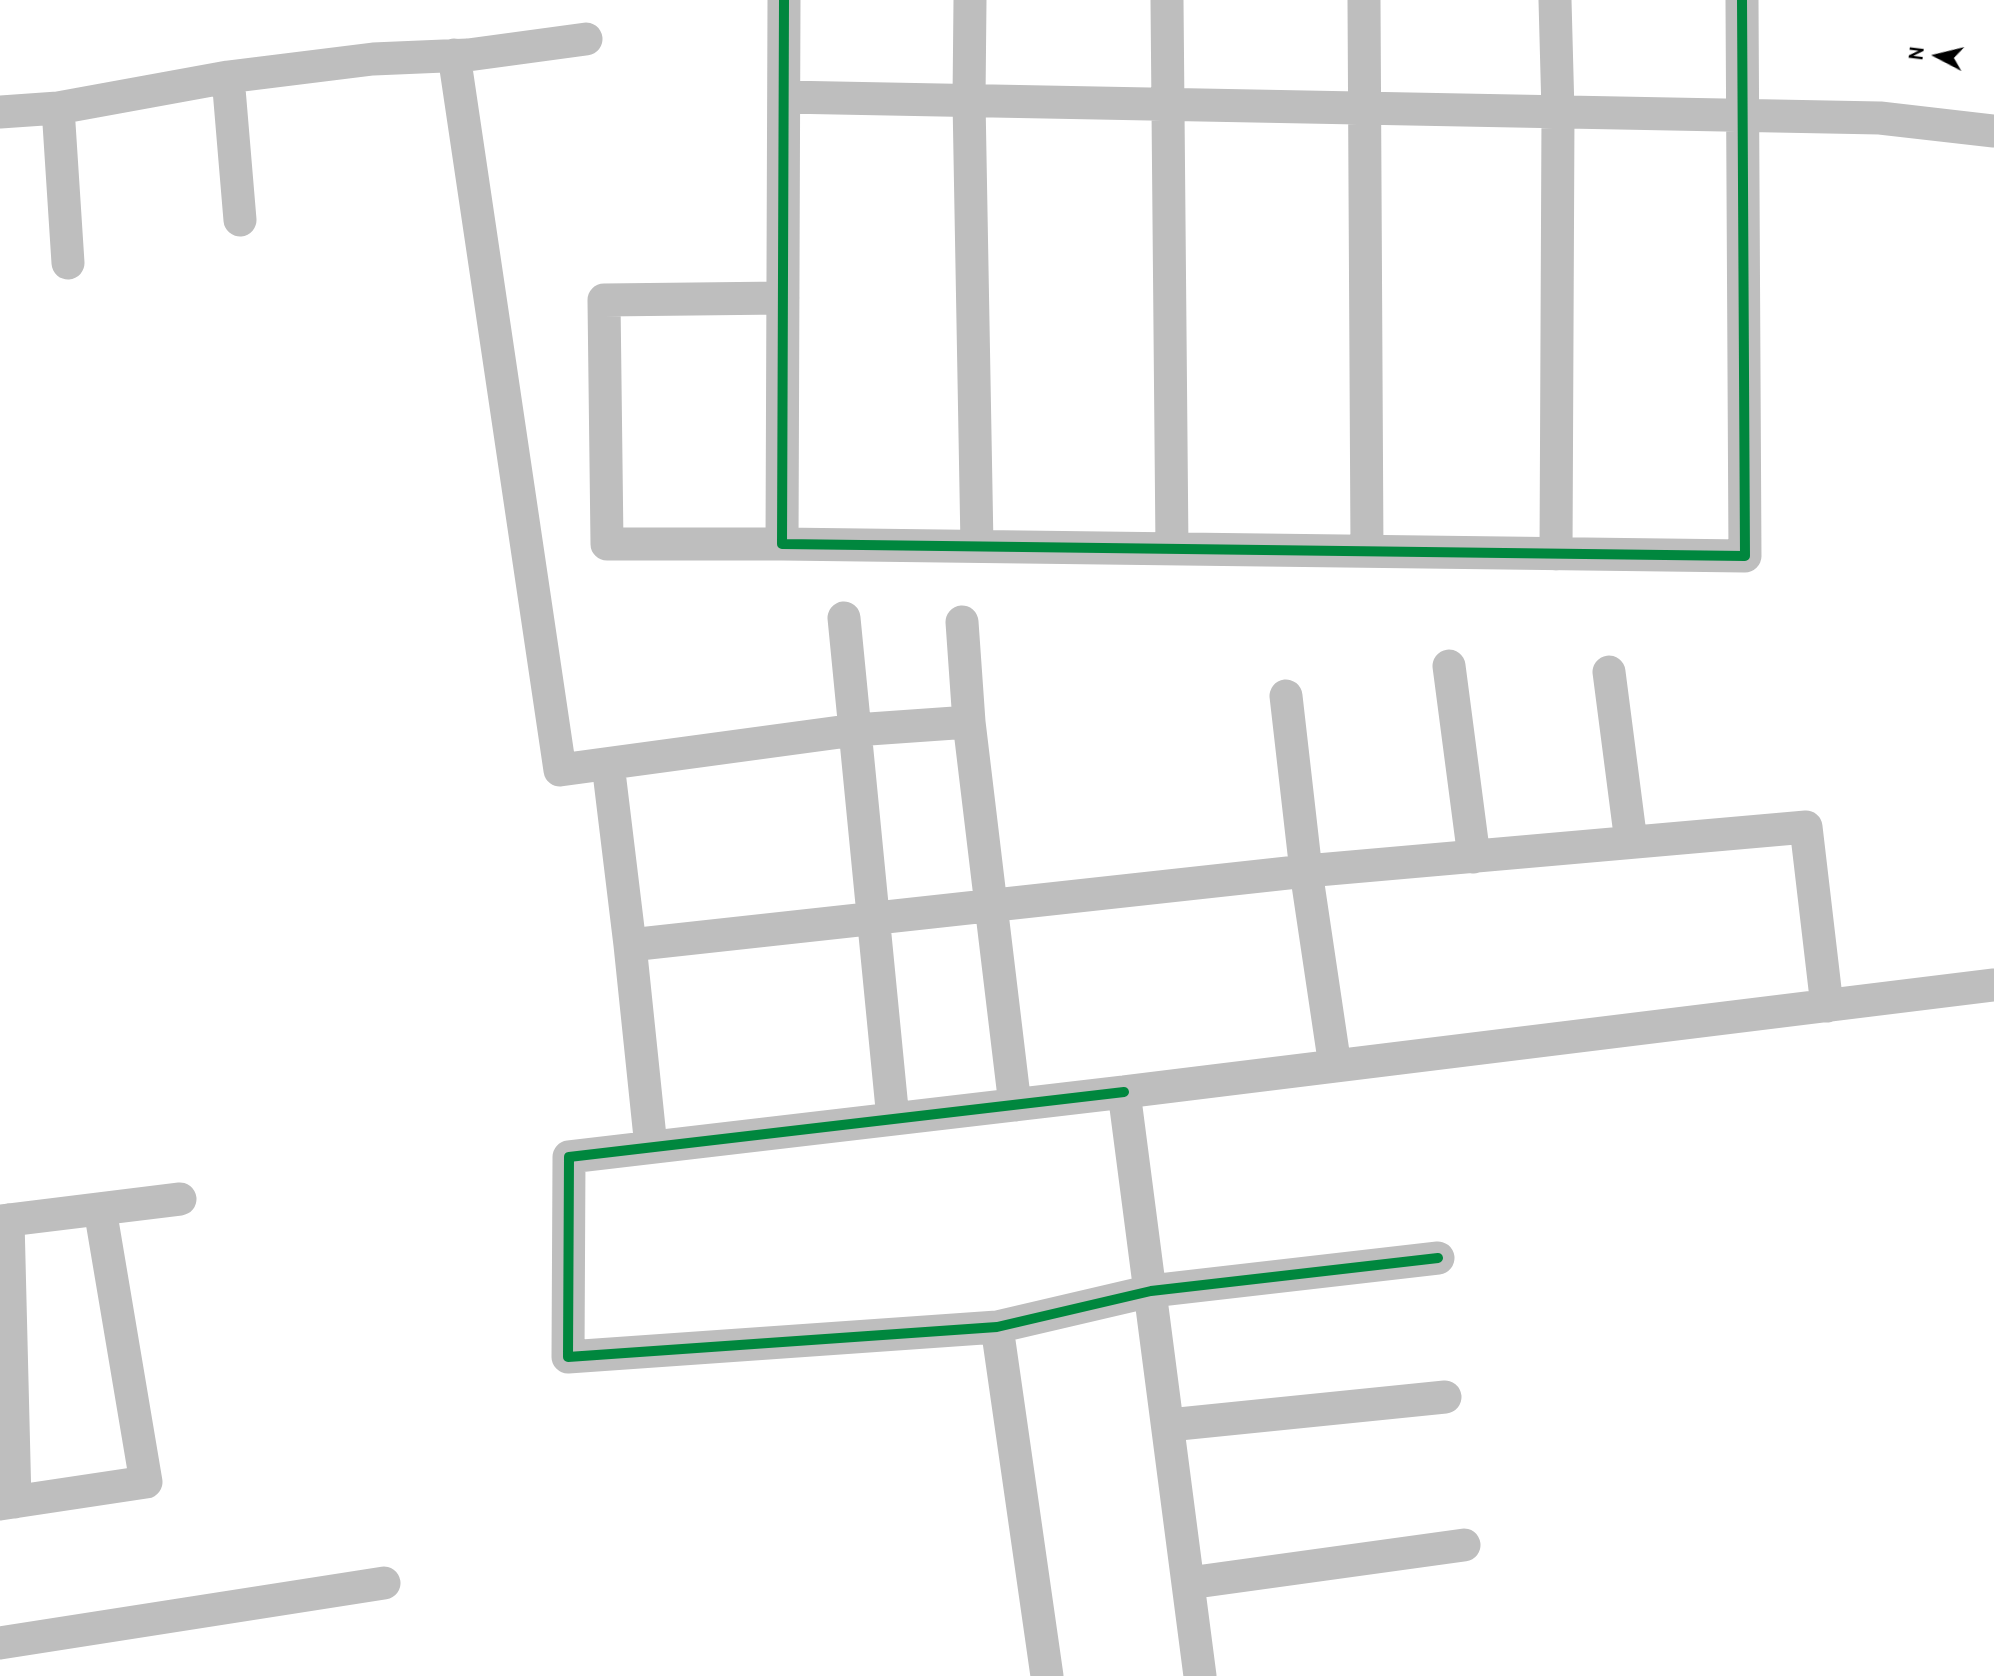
<!DOCTYPE html>
<html>
<head>
<meta charset="utf-8">
<style>
  body { margin:0 }
  #map { position:relative; width:1994px; height:1676px; overflow:hidden; background:#fff; font-family:Cabin,sans-serif }
  canvas { display:block }
  .north { position:absolute; left:1903px; top:21px; width:70px; height:70px; -webkit-text-stroke:5px #fff; paint-order:stroke; rotate:277deg; font-size:19px; font-weight:700; line-height:28px; text-align:center; color:#000 }
  .north::after { content:''; display:block; margin:auto; width:24px; height:32px; background:#000; clip-path:polygon(50% 0,100% 100%,50% 72%,0 100%) }
</style>
</head>
<body>
<div id="map">
<canvas width="1994" height="1676"></canvas>
<div class="north">N</div>
</div>
<script>
const ctx = document.querySelector('canvas').getContext('2d');
ctx.lineJoin = 'round';
function stroke(path, color, width, dash) { ctx.strokeStyle = color; ctx.lineWidth = width; ctx.lineCap = dash ? 'butt' : 'round'; ctx.setLineDash(dash || []); ctx.stroke(path); }
stroke(new Path2D(`
  M784 0 782 544 1745 556 1742 0
  M970 0 969 100 977 546
  M1167 0 1172 549
  M1364 0 1367 551
  M1555 0 1558 112 1556 554
  M454 55 560 770 855 730 969 722
  M228 77 373 59 468 55 586 39
  M784 97 1880 118 1994 131
  M58 108 68 263
  M0 112 58 108 228 77 240 220
  M782 544H607L604 300 783 298
  M844 618 893 1119
  M962 622 969 722 1015 1105
  M1449 666 1474 857
  M1609 672 1631 842
  M608 764 630 945
  M1335 1066 1306 871 1806 827 1827 1006
  M1124 1092 569 1157 568 1357 997 1327 1151 1291 1438 1258
  M651 1147 630 945 1306 871 1286 696
  M8 1220 15 1502
  M0 1221 180 1199
  M997 1327 1047 1676
  M1169 1425 1445 1397
  M0 1504 146 1482 100 1209
  M1189 1583 1464 1545
  M0 1643 384 1583
  M1200 1676 1124 1092 1994 985`), '#bebebe', 33);
stroke(new Path2D(`
  M784 0 782 544 1745 556 1742 0
  M1124 1092 569 1157 568 1357 997 1327 1151 1291 1438 1258`), '#00873e', 10);
</script>
</body>
</html>
